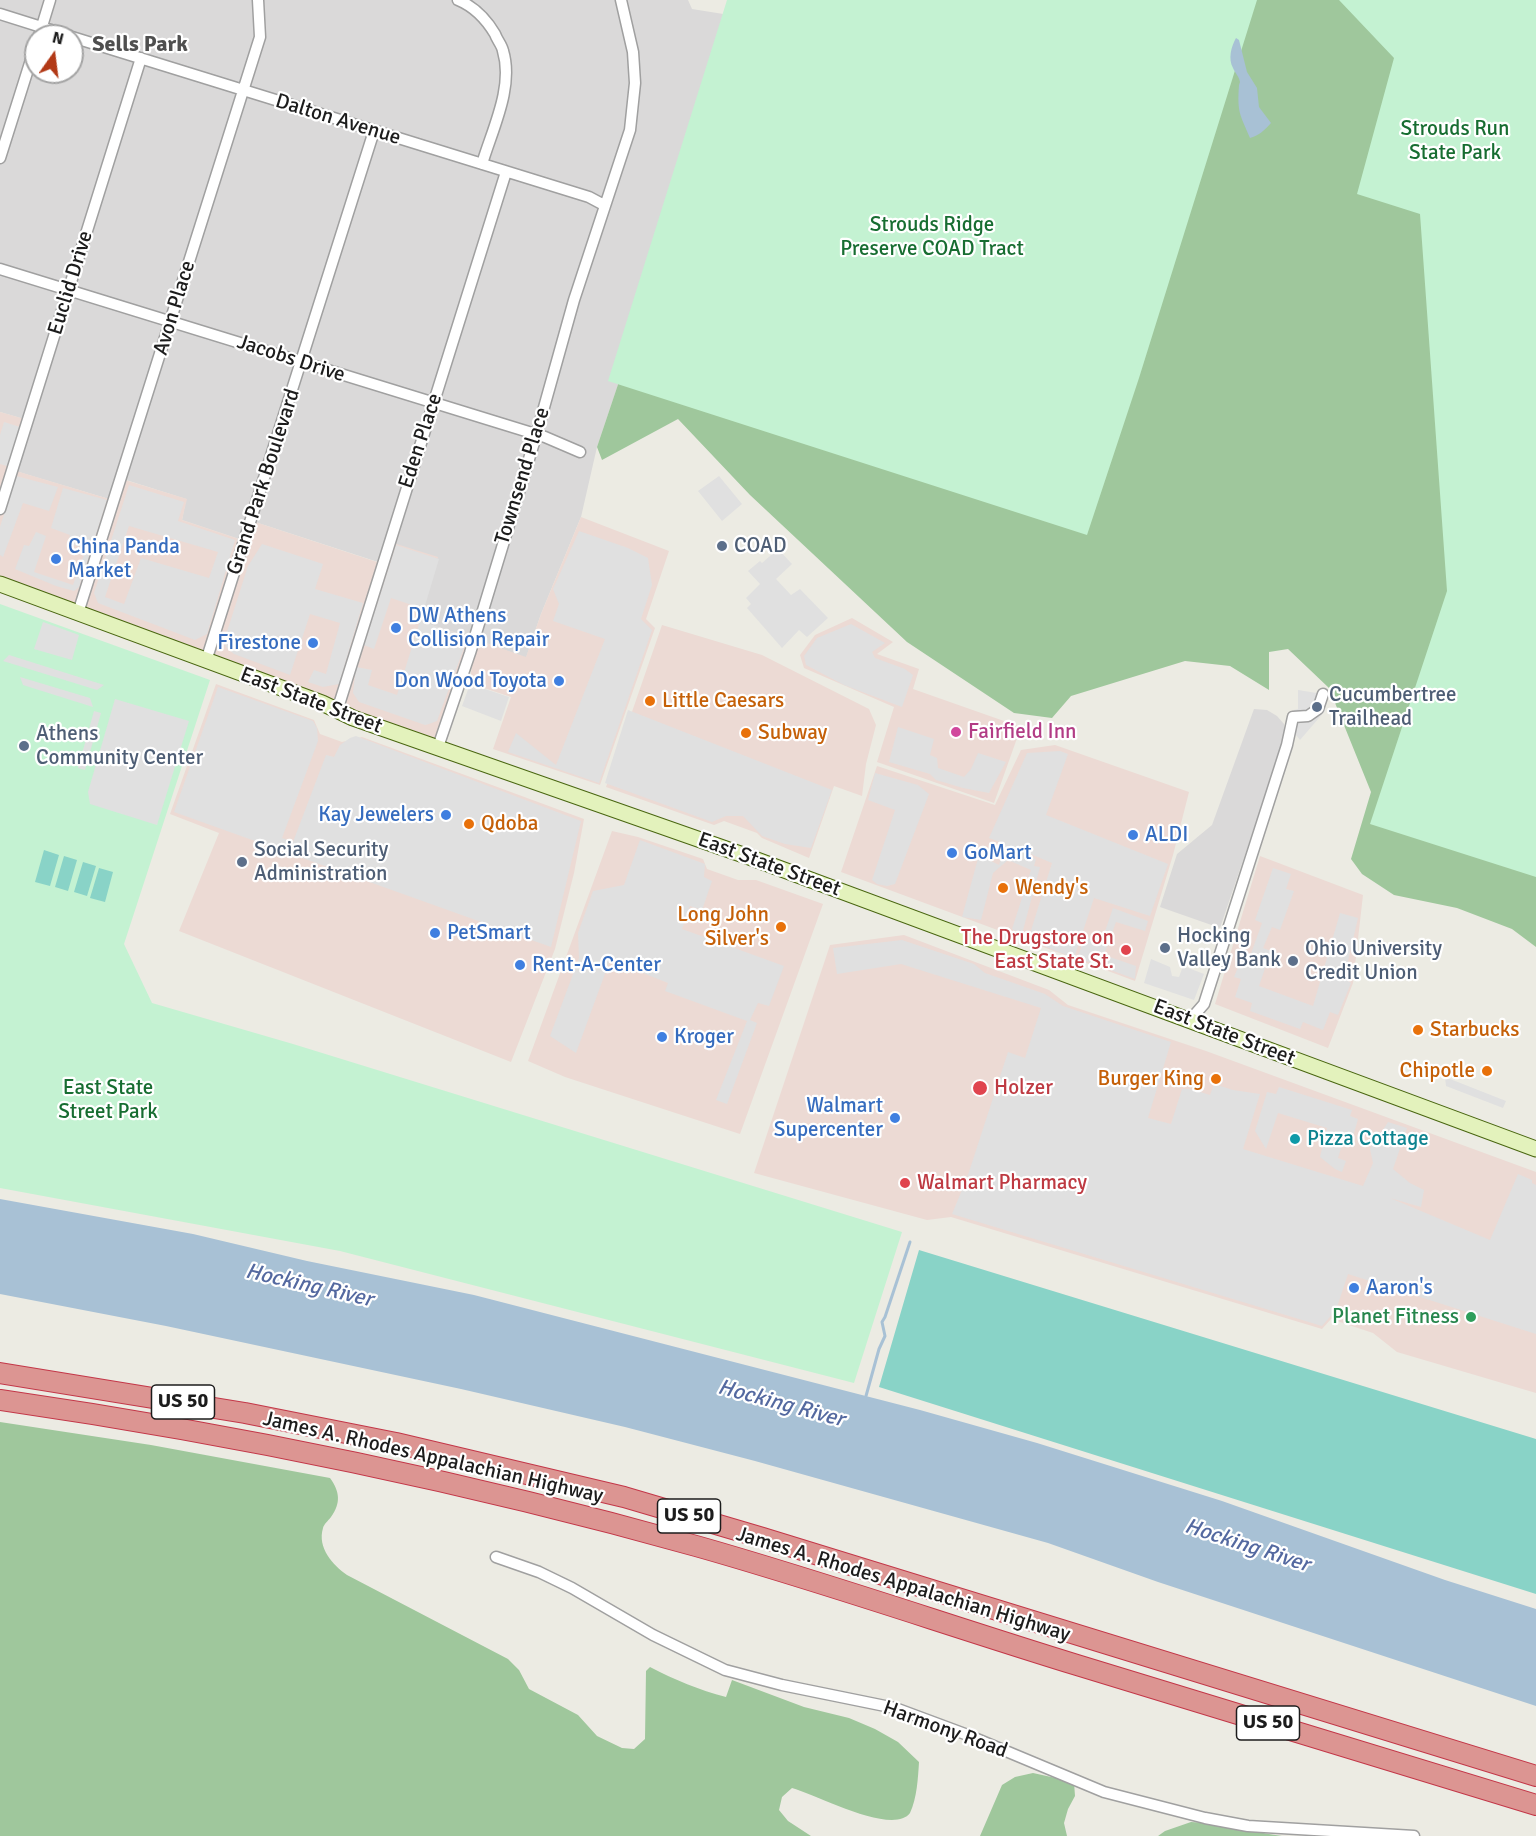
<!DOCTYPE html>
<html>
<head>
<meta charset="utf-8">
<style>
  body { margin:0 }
  #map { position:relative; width:1536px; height:1836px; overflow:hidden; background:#ecebe3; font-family:Signika,sans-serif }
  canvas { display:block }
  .north { position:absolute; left:24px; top:24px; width:60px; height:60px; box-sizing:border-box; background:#fff; border:2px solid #a4a4a4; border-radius:50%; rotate:14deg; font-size:16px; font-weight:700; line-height:24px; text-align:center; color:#1c1c1c }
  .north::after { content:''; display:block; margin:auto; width:21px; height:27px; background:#b23916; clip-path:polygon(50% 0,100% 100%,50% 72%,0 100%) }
</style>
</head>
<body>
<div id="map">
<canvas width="1536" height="1836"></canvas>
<div class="north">N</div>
</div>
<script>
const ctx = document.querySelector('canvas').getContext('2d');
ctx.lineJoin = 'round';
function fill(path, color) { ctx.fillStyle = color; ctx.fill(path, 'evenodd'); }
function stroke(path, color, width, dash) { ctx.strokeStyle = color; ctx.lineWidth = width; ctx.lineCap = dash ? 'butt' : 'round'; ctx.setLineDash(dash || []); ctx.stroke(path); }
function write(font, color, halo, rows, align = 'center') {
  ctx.font = font + ' Signika,sans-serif'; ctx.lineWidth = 4.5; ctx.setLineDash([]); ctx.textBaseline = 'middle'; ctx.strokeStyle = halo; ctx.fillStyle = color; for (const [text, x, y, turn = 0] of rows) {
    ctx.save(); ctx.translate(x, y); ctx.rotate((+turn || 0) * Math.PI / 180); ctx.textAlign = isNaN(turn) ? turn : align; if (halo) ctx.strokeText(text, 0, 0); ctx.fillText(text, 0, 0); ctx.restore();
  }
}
fill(new Path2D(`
  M0 0H688L692 9 742 17 597 447 581 517 541 614 526 658 470 637 418 621 437 557 384 564 252 521 245 541 182 520 186 499 126 480 119 502 12 470 27 420 0 412ZM36 36H72V72H36Z
  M1254 709 1267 710 1277 716 1284 724V740L1220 928 1160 907 1177 854 1212 825Z`), '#dad9d9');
fill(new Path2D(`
  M0 412 28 420 13 470 119 502 125 480 187 499 182 520 245 541 252 521 383 564 390 542 438 557 418 621 470 637 438 747 0 584Z
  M581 517 669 551 646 619 655 628 600 785 493 749 511 697 469 683 477 640 526 657 541 614Z
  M852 618 893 642 877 654 919 669 913 689 1021 727 994 803 877 762 894 707 804 668 800 655 815 635Z
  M662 625 762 655 869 709 876 725 866 764 862 796 834 786 809 858 762 838 757 833 724 821 714 825 606 787Z
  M216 684 314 720 320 734 342 742 362 737 584 819 574 873 555 949 511 1062 179 931 219 833 170 814Z
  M1055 745 1189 792 1173 855 1135 981 841 872 877 766 995 805 1021 750Z
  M612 831 638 837 703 859 707 869 738 880H756L823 904 740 1134 565 1077 528 1061Z
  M1260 856 1363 895 1353 983 1328 1048 1215 1004Z
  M904 935 1049 990 1068 1005 1206 1051 1536 1172V1393L1397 1352 1373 1333 1331 1319 1322 1329 951 1217 927 1220 754 1173 830 945Z`), '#ecdad4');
fill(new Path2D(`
  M747 0H1536V947L1512 929 1457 908 1394 895 1362 874 1351 859 1371 792 1329 688 1288 649 1269 652V690L1230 666 1185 661 1071 696 1052 718 1014 713 907 642 750 495 678 419 602 460 597 447Z
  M0 1422 151 1445 330 1478C340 1492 341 1503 331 1517 328 1521 324 1524 323 1528 317 1548 333 1565 347 1575L508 1659 519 1670 529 1689 578 1715 597 1736 622 1748 634 1749 645 1739 646 1671 650 1667C675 1680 699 1690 726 1697L732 1680 804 1707 849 1718 875 1729 898 1742 919 1762C918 1778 917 1798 910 1813 893 1836 817 1795 792 1788L782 1797 779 1810 788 1821 811 1836H0Z
  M1033 1773 1074 1782 1075 1796 1068 1809 1064 1823 1067 1836H980L1002 1785 1015 1777Z
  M1191 1822C1222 1823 1251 1832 1282 1836H1158L1165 1831Z`), '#9fc79c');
fill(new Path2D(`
  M727 0H1257L1139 378 1087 535 608 381Z
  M1339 0H1536V877L1370 824 1447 591 1420 214 1357 194 1394 58Z
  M0 604 210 680 124 944 152 1003 293 1044 902 1232 854 1383 340 1251 0 1188Z`), '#c4f2d2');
fill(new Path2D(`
  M44 850 59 855 50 886 35 882Z
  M64 856 77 860 68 891 55 887Z
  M83 862 96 866 87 896 74 892Z
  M99 868 113 872 105 902 90 898Z
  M919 1250 1536 1439V1594L879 1387Z`), '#89d3c7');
fill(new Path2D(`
  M4 422 20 427 7 466 0 464V435Z
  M16 476 58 487 49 511 23 503 3 557 0 555V527Z
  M719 476 742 504 722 521 698 491Z
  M129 485 184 502 178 521 235 540 207 634 195 640 98 603 94 593ZM129 526 218 552 209 578 141 558 124 604 105 597Z
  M63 488 107 500 79 587 74 591 56 586 15 569 24 545 29 546 36 532 46 536 34 572 73 585 86 549 68 543 70 535 51 528Z
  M579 531 628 548 648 558 652 585 641 619 652 630 599 783 508 752 516 733 556 765 605 639 553 621 559 604 553 589Z
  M262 544 323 564 315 589 363 603 339 684 323 687 308 682 314 670 326 674 340 623 310 614 290 675 234 654 226 647 224 641 248 566Z
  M396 545 439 559 424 609 391 598 374 649 364 645Z
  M778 549 792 564 776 579 791 595 800 589 828 618 807 637 799 630 782 648 747 608 751 604 746 598 760 584 748 571 760 561 762 563Z
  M420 621 468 637 437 721 429 724 425 725 359 702 353 693 356 667 372 670 368 685 397 695Z
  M43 622 79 635 72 660 34 649Z
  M851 624 885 643 872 652 875 658 905 669 913 675 902 707 844 685 806 665 804 656 817 638Z
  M9 655 104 685 97 690 3 661Z
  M20 677 90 698 93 707 23 685Z
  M470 684 509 697 501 721 462 706Z
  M218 687 313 721 317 728 318 741 282 838 293 842 326 755 334 757 340 745 350 738 356 736 581 821 551 947 174 812Z
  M1298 690 1323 694 1326 699 1325 711 1300 740 1296 735 1294 710 1298 709Z
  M115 699 189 721 157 825 90 804 88 792Z
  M628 710 832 790 811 848 785 844 762 836 743 816H726L712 822 605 783Z
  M94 711 101 713 85 770 78 768Z
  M898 727 934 739 930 755 937 758 938 768 964 777 971 769 978 753 1006 762 989 793 963 788 936 780 930 774 889 762Z
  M1060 751 1068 754 1046 815 1168 864 1150 916 1094 898 1074 958 1028 940 1052 863 1016 848 1036 859 1034 866 1040 867 1022 934 1012 929 1031 870 1008 860 993 873 981 920 962 917 979 855 999 865 1005 844 989 838 1027 753Z
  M875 773 918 785 929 794 895 884 887 886 877 884 872 880 895 810 868 800Z
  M640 840 705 864 704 877 712 881 702 910 690 906 682 929 784 966 769 1006 758 1003 750 1020 757 1023 727 1104 716 1100 747 1021 665 991 668 983 610 960 576 1053 550 1036 579 958 578 933 593 891 624 885Z
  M1273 868 1291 874 1286 889 1294 891 1280 930 1272 927 1263 948 1271 951 1259 986 1313 1006 1340 913 1358 918 1344 978 1351 983 1338 1015 1330 1012 1323 1030 1303 1022 1300 1029 1250 1011 1252 1003 1235 997 1241 979 1234 977 1241 960 1248 962 1262 923 1255 920Z
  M1113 908 1148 921 1145 931 1116 922 1104 955 1136 966 1135 979 1078 958 1084 936 1101 943Z
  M902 940 974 964 985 973 1045 994 1063 1006 1171 1042 1148 1118 1171 1124 1182 1089H1191L1210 1095 1214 1084 1233 1090 1260 1094 1243 1149 1363 1186 1373 1163 1370 1149 1375 1131 1381 1133 1388 1122 1407 1128 1393 1169 1410 1183 1424 1190 1421 1207 1390 1198 1490 1240 1518 1174 1532 1180V1183L1536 1185V1334L1348 1274 1336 1310 1322 1326 952 1214 967 1178 1008 1052 1025 1058 1041 1008 901 964 837 974 833 948Z
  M1151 959 1170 967 1172 976 1179 977 1183 966 1204 974 1194 1000 1144 983Z
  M1445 1077 1506 1101 1503 1108 1446 1086Z
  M1279 1087 1352 1110 1350 1116 1358 1119 1351 1144 1343 1142 1338 1158 1346 1161 1342 1172 1335 1169 1320 1157 1327 1128 1278 1113 1266 1149 1255 1131 1267 1092 1276 1094Z`), '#e0e0e0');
fill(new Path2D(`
  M1236 38 1239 40 1247 72 1257 88 1259 107 1271 123C1265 130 1258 136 1250 138 1240 114 1237 113 1239 85L1240 82C1239 76 1235 73 1233 68 1228 59 1231 47 1236 38Z
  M0 1199 193 1234 307 1261 474 1295 920 1410 1037 1443 1222 1501 1445 1580 1536 1609V1706L1158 1582 1048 1543 755 1461 625 1427 461 1389 166 1326 0 1294Z`), '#a8c1d5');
stroke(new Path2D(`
  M866 1396 879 1349 885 1336 882 1322 885 1317 910 1242`), '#a8c1d5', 3);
const street = new Path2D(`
  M458 0C475 7 486 19 495 34 497 40 502 45 503 51 514 87 492 130 482 164
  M0 14 70 36
  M39 36 50 0
  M72 37 589 197 604 205
  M0 158 36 44
  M0 269 545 437 580 452
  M0 509 141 58
  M78 613 260 37 258 0
  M206 661 374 131
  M337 711 506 172
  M438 747 470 653 536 436 574 300 630 130 635 83 633 52 621 0
  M1190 1020 1204 1004 1287 745 1293 717 1308 716 1318 709 1323 694
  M496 1557 539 1572 572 1588 653 1635 725 1670 782 1685 895 1708 965 1734 1104 1792 1205 1818 1248 1826 1414 1836`);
const secondary = new Path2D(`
  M0 584 322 703 353 718 749 857 1536 1149`);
const highway = new Path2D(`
  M0 1373 245 1413 396 1443 624 1497 763 1538 1536 1776
  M0 1400C235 1434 467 1482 696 1546 824 1582 950 1626 1077 1665 1230 1712 1383 1758 1536 1805`);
stroke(street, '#a0a0a0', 13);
stroke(secondary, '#496610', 17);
stroke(highway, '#c33748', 22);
stroke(street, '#fff', 10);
stroke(secondary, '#e3f2bc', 15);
stroke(highway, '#dc9592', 20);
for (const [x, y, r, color] of [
  [722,546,6,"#5c6f8a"],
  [56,559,6,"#3f7fe0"],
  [396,628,6,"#3f7fe0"],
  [313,643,6,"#3f7fe0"],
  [559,681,6,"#3f7fe0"],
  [650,701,6,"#e8710a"],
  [1317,707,6,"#5c6f8a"],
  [956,732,6,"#d1479c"],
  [746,733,6,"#e8710a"],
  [24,746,6,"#5c6f8a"],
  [446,815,6,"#3f7fe0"],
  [469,824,6,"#e8710a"],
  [1133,835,6,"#3f7fe0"],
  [952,853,6,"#3f7fe0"],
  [242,862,6,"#5c6f8a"],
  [1003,888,6,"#e8710a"],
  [781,927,6,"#e8710a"],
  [435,933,6,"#3f7fe0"],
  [1165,948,6,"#5c6f8a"],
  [1126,950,6,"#e0444e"],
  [1293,961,6,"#5c6f8a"],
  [520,965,6,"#3f7fe0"],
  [1418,1030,6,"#e8710a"],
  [662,1037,6,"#3f7fe0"],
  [1487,1071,6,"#e8710a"],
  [1216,1079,6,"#e8710a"],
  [980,1088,8,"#e0444e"],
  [895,1118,6,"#3f7fe0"],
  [1295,1139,6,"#0f9aa8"],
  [905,1183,6,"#e0444e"],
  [1354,1288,6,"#3f7fe0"],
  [1471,1317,6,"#2e9e5b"]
]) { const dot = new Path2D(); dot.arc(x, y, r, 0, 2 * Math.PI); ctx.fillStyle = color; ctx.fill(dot); stroke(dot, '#fff', 2); }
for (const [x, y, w] of [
  [183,1402,63],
  [689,1516,63],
  [1268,1723,63]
]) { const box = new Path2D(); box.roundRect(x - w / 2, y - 17, w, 34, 4.5); ctx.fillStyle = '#fff'; ctx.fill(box); stroke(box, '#1c1c1c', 1.5); }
write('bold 20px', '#1c1c1c', null, [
  ["US 50",183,1402],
  ["US 50",689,1516],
  ["US 50",1268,1723]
]);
write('21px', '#1c1c1c', '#fff', [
  ["Dalton Avenue",338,120,17],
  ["Euclid Drive",71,283,-73],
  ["Avon Place",175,308,-73],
  ["Jacobs Drive",291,359,18],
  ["Eden Place",421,441,-72],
  ["Townsend Place",523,476,-73],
  ["Grand Park Boulevard",264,482,-72],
  ["East State Street",311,701,21],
  ["East State Street",769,865,20],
  ["East State Street",1224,1033,21],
  ["James A. Rhodes Appalachian Highway",433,1458,13],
  ["James A. Rhodes Appalachian Highway",903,1585,17],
  ["Harmony Road",945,1730,20]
]);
write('21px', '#176d31', '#fff', [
  ["Strouds Run",1455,129],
  ["State Park",1455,153],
  ["Strouds Ridge",932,225],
  ["Preserve COAD Tract",932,249],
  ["East State",108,1088],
  ["Street Park",108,1112]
]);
write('21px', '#4e5e75', '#fff', [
  ["COAD",734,546],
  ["Cucumbertree",1329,695],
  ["Trailhead",1329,719],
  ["Athens",36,734],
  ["Community Center",36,758],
  ["Social Security",254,850],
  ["Administration",254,874],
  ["Hocking",1177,936],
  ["Valley Bank",1177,960],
  ["Ohio University",1305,949],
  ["Credit Union",1305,973]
], 'left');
write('21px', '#366cbe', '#fff', [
  ["China Panda",68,547],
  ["Market",68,571],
  ["DW Athens",408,616],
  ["Collision Repair",408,640],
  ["Firestone",301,643,"right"],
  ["Don Wood Toyota",547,681,"right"],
  ["Kay Jewelers",434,815,"right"],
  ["ALDI",1145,835],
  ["GoMart",964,853],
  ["PetSmart",447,933],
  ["Rent-A-Center",532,965],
  ["Kroger",674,1037],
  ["Walmart",883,1106,"right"],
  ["Supercenter",883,1130,"right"],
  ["Aaron's",1366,1288]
], 'left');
write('21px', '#c56008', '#fff', [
  ["Little Caesars",662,701],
  ["Subway",758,733],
  ["Qdoba",481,824],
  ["Wendy's",1015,888],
  ["Long John",769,915,"right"],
  ["Silver's",769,939,"right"],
  ["Starbucks",1430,1030],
  ["Chipotle",1475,1071,"right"],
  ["Burger King",1204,1079,"right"]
], 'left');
write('21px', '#b23c85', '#fff', [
  ["Fairfield Inn",968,732]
], 'left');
write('21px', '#be3a42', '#fff', [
  ["The Drugstore on",1114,938,"right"],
  ["East State St.",1114,962,"right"],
  ["Holzer",994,1088],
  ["Walmart Pharmacy",917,1183]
], 'left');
write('21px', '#0d838f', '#fff', [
  ["Pizza Cottage",1307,1139]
], 'left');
write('21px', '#27864d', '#fff', [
  ["Planet Fitness",1459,1317]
], 'right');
write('bold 22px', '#4f4f4f', '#fff', [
  ["Sells Park",140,45]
]);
write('italic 22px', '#5469a0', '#fff', [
  ["Hocking River",309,1286,13],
  ["Hocking River",781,1404,15],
  ["Hocking River",1247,1546,18]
]);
</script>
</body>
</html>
